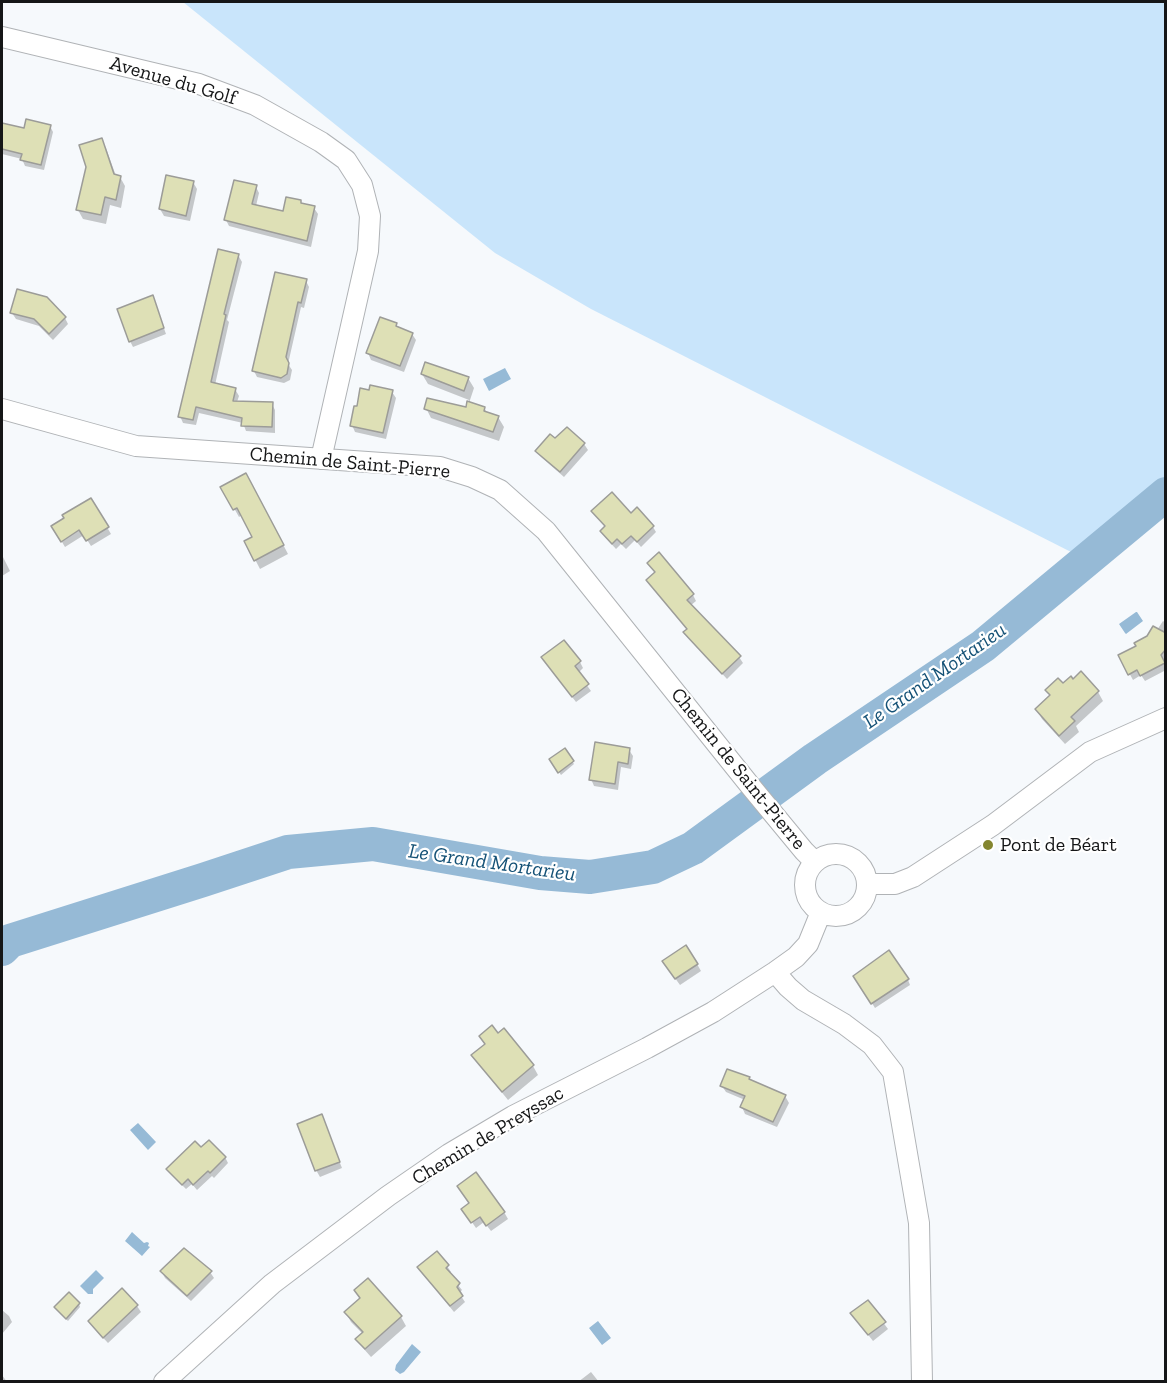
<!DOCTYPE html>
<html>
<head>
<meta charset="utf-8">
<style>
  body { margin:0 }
  #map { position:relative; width:1167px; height:1383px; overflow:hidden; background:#f6f9fc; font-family:"Zilla Slab",serif }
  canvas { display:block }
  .frame { position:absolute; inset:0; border:3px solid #151617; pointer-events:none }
</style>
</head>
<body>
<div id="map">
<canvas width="1167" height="1383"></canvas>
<div class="frame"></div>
</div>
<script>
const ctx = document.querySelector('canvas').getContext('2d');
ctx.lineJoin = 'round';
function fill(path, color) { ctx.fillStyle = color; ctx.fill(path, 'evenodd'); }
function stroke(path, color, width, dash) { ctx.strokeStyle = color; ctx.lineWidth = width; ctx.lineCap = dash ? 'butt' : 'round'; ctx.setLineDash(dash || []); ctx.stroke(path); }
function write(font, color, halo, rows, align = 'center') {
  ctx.font = font + ' "Zilla Slab",serif'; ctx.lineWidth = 4.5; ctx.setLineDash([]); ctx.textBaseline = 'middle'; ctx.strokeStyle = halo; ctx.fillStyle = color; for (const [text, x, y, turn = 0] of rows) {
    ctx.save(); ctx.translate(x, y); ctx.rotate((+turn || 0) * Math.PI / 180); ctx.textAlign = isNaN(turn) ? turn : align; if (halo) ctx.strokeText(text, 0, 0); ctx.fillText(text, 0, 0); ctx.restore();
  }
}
fill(new Path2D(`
  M183 2H1165V477L1077 555 591 309 495 253Z`), '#c9e5fb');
fill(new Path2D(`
  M505 368 511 379 489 391 483 379Z
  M1136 612H1137L1143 621 1126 634 1125 633 1119 624Z
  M138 1123 156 1142 148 1150 130 1130Z
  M132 1232 144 1243 147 1242 149 1243 148 1246 150 1247 142 1256 125 1241Z
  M96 1270 104 1278 93 1289V1294H88L80 1286Z
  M598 1321 611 1338 602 1345 589 1328Z
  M412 1344 421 1352 404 1372 400 1374 395 1370 396 1365Z`), '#96bad6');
fill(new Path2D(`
  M2 124 25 130 50 126 53 132 44 170 25 166 22 159 2 154Z
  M101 139 106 148 116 176 120 177 125 186 121 208 110 205 106 224 83 219 78 210Z
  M193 182 197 189 190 221 164 216 160 209Z
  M256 187 259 193 256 206 284 213 302 205 314 208 318 214 311 247 229 226 226 220Z
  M238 255 242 262 227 320 229 322 215 385 235 389 239 396 237 402 272 404 275 410V433L246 431 243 423 199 413 196 425 183 423 180 416Z
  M306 281 309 287 304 308 301 307 288 364 292 370 290 380 284 383 257 377 254 371Z
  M155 303 166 334 133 347 130 341Z
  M12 313 65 318 68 324 53 340 39 326 16 319Z
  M396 324 398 329 412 334 416 340 404 372 371 360 368 353Z
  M422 374 468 378 474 388 469 403 484 408 488 414 498 417 504 427 499 441 431 418 426 408 467 409 469 400 428 384Z
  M392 392 396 398 386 439 355 432 352 425Z
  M555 440 584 444 588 450 564 477 541 457 537 451Z
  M251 483 288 554 260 569 246 542 254 537 242 515 239 517 222 487Z
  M91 500 111 534 91 546 84 535 65 547 53 527Z
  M593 511 631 515 653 527 656 532 641 547 635 540 626 549 621 544 616 549 605 537 602 531 606 527Z
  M2 555 10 571 2 576Z
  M649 563 693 595 696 601 690 606 739 657 743 663 727 679 689 638 685 632 688 630Z
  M1163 621 1166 623V659L1163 662 1166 670 1145 681 1141 675 1133 680 1120 656 1138 647 1157 630Z
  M580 662 583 668 578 673 591 691 576 702 547 664Z
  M1063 686 1098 692 1103 701 1076 726 1079 732 1065 744 1042 719 1037 710Z
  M564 750 574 764 561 775 551 760Z
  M629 750 633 756 631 769 621 767 618 790 594 786 591 779Z
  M697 964 701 971 680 985 667 967Z
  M855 976 908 980 910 985 875 1008Z
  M504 1030 533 1066 538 1075 508 1100 478 1063 473 1055Z
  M749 1078 750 1081 785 1096 789 1103 777 1127 745 1114 742 1107 745 1100 726 1092 722 1086Z
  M324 1123 342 1168 320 1177 316 1170Z
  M201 1150 225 1157 228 1163 214 1178 212 1176 197 1190 192 1184 186 1189 172 1175Z
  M504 1212 508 1219 491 1231 484 1222 476 1228 467 1215Z
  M447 1266 451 1272 449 1274 462 1290 459 1293 465 1302 454 1312 423 1274Z
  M162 1272H210L214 1278 191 1301 165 1278Z
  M356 1291 401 1317 406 1326 371 1357 363 1348 357 1339 363 1334 351 1322 346 1313 361 1299Z
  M868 1302 888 1329 873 1341 856 1319Z
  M79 1304 80 1307 68 1321 57 1310Z
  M137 1306 141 1312 108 1343 93 1327 89 1321Z
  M2 1310 9 1316 12 1322 2 1334Z
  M591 1372 599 1382H578Z
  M2 1375 7 1382H2Z`), '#0003');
stroke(new Path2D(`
  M2 949 10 941 203 880 288 852 373 844 540 873 590 877 653 867 693 848 815 759 983 646 1166 494`), '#96bad6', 34);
const building = new Path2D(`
  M26 119 51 125 41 165 20 160 22 154 2 149V123L24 128Z
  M102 138 114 174 121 176 116 200 105 197 101 215 76 210 86 167 79 145Z
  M166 175 194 181 186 216 159 209Z
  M234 180 257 185 252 204 283 211 286 197 301 200V203L315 206 307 241 224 220Z
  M218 249 239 254 224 314 226 315 211 382 236 388 233 401 273 402 272 427 241 426 242 418 196 407 193 420 178 417Z
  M275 272 307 279 301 303 298 302 286 357 289 363 287 374 281 378 252 371Z
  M17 289 47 297 66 317 49 334 34 319 10 313Z
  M153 295 164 328 129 342 117 309Z
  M380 317 397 323 396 326 413 333 400 366 366 353Z
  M425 362 469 377 464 391 421 374Z
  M370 385 393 390 383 433 350 426 354 406H357L360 388 369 390Z
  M427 398 466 407 467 401 485 407 484 411 499 416 493 432 424 409Z
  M567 427 585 443 560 472 535 451 550 434 555 438Z
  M246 473 284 545 254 561 244 541 252 537 237 508 233 510 220 487Z
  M612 492 631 513 637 507 654 526 637 542 631 536 622 544 617 539 612 544 600 531 605 526 591 511Z
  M91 498 109 527 86 541 79 530 61 542 51 526 64 518 62 515Z
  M659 552 694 594 687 600 741 656 722 674 683 632 687 629 646 580 655 572 647 563Z
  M1153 626 1166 633V649L1161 655 1165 663 1140 676 1137 670 1128 675 1118 655 1136 646 1134 643 1147 636Z
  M564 640 581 661 575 666 589 684 572 697 541 657Z
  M1081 671 1099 691 1071 717 1075 721 1059 736 1035 709 1050 695 1045 690 1058 678 1063 683 1071 676 1073 679Z
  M595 742 630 748 628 764 618 762 615 784 589 780Z
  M565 748 574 761 558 773 549 759Z
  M686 945 698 964 675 979 662 961Z
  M889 950 909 979 871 1004 853 976Z
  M492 1025 498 1033 504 1028 534 1065 502 1092 471 1055 485 1044 479 1036Z
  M727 1069 750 1077 749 1079 786 1095 773 1122 740 1107 745 1096 720 1086Z
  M322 1114 340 1162 315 1171 297 1124Z
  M209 1140 226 1157 210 1173 208 1171 193 1185 188 1179 182 1185 166 1169 195 1141 201 1147Z
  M476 1172 505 1212 486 1226 480 1217 471 1223 461 1209 469 1203 457 1186Z
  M184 1248 212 1271 187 1296 160 1271Z
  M437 1251 449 1265 446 1268 460 1283 457 1287 463 1296 450 1306 417 1267Z
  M368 1278 402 1316 365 1349 355 1339 363 1332 344 1312 360 1298 354 1290Z
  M122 1288 138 1305 103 1338 88 1321Z
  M69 1292 80 1303 66 1319 54 1307Z
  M868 1300 886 1322 868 1335 850 1313Z`);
fill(building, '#dee0b6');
stroke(building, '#9c9c98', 1.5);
const street = new Path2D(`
  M2 37 199 84 255 105 321 142 346 160 362 185 370 216 368 251 321 459
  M2 409 136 446 440 467 472 477 500 490 546 531 752 788 804 851 815 862
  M805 885a31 31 0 1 1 62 0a31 31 0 1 1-62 0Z
  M867 884H895L913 877 993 825 1090 752 1166 718
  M775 972 788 987 803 1000 844 1024 872 1045 893 1072 919 1223 922 1382
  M164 1382 272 1284 388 1196 449 1154 513 1116 647 1048 713 1012 775 972 796 957 808 944 821 912`);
stroke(street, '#b0b3b6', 22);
stroke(street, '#fff', 20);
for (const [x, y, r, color] of [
  [988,845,6,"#83852f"]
]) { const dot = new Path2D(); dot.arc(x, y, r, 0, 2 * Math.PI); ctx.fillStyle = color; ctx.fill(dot); stroke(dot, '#fff', 2); }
write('20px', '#151617', '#fff', [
  ["Avenue du Golf",173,81,16],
  ["Chemin de Saint-Pierre",350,463,5],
  ["Chemin de Saint-Pierre",738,769,51],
  ["Chemin de Preyssac",488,1136,-31]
]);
write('20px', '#151617', '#fff', [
  ["Pont de Béart",1000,845]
], 'left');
write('italic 21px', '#145176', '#fff', [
  ["Le Grand Mortarieu",935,676,-35],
  ["Le Grand Mortarieu",492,863,8]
]);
</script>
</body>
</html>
